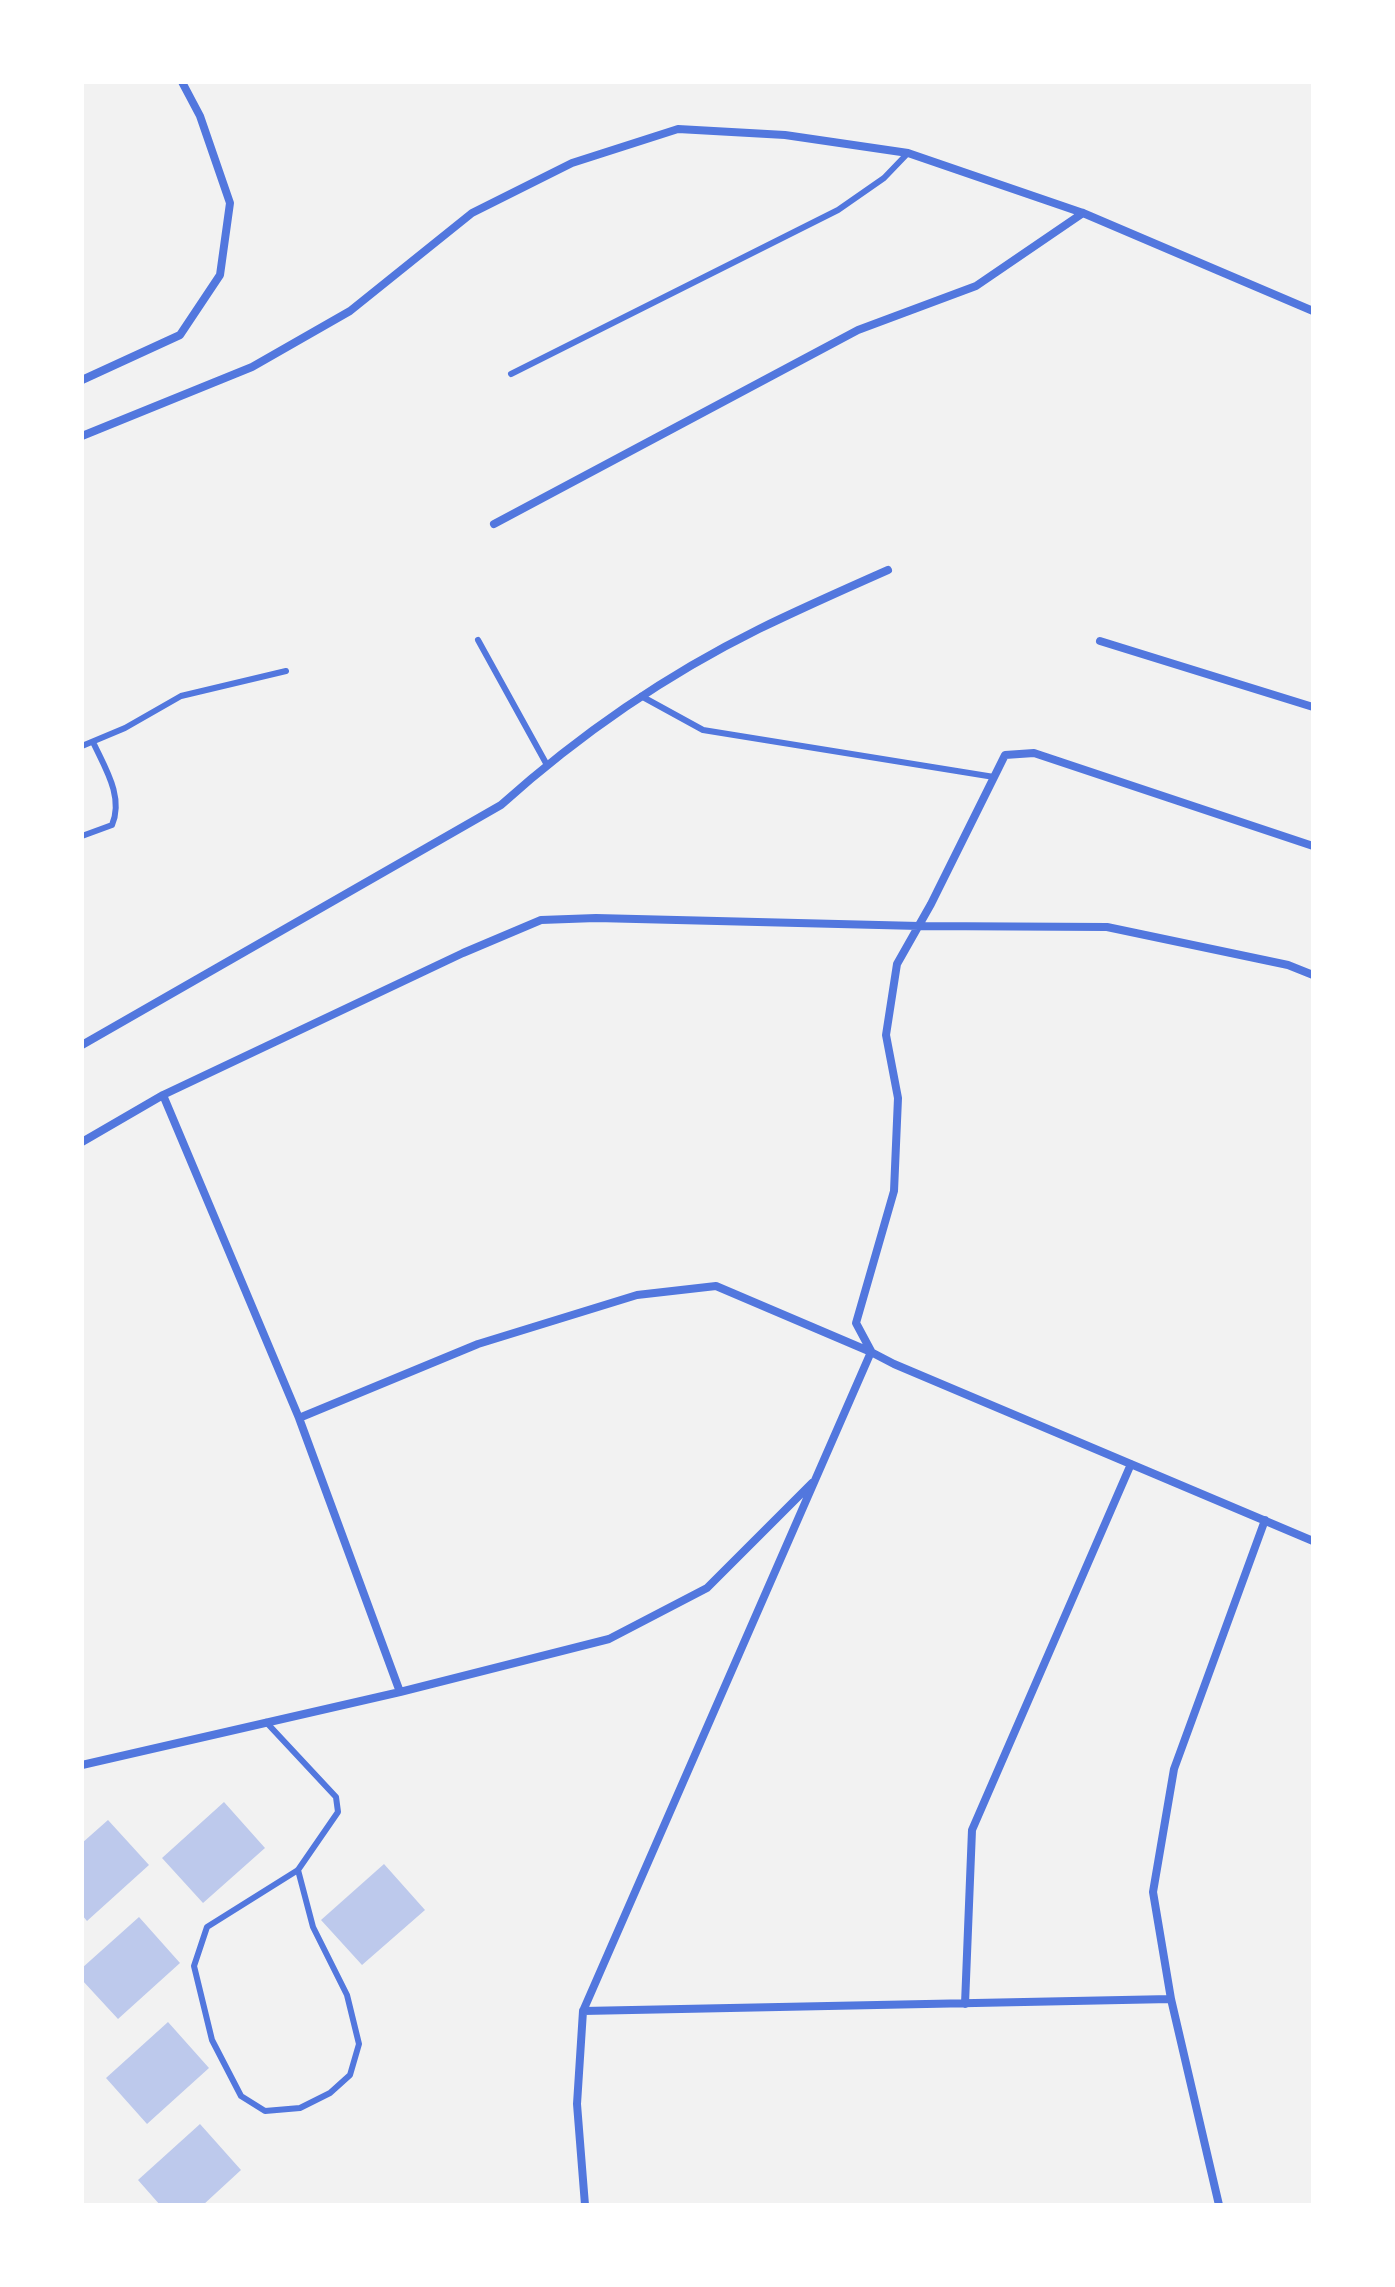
<!DOCTYPE html>
<html>
<head>
<meta charset="utf-8">
<style>
  body { margin:0 }
  #map { position:relative; width:1395px; height:2287px; overflow:hidden; background:#f2f2f2; font-family:"IBM Plex Sans",sans-serif }
  canvas { display:block }
  .frame { position:absolute; inset:0; border:84px solid #fff; pointer-events:none }
</style>
</head>
<body>
<div id="map">
<canvas width="1395" height="2287"></canvas>
<div class="frame"></div>
</div>
<script>
const ctx = document.querySelector('canvas').getContext('2d');
ctx.lineJoin = 'round';
function fill(path, color) { ctx.fillStyle = color; ctx.fill(path, 'evenodd'); }
function stroke(path, color, width, dash) { ctx.strokeStyle = color; ctx.lineWidth = width; ctx.lineCap = dash ? 'butt' : 'round'; ctx.setLineDash(dash || []); ctx.stroke(path); }
fill(new Path2D(`
  M224 1802 265 1848 203 1903 162 1858Z
  M108 1820 149 1865 87 1921 82 1915V1843Z
  M384 1864 425 1910 362 1965 321 1920Z
  M139 1917 180 1963 118 2019 82 1980V1968Z
  M168 2022 209 2068 147 2124 106 2078Z
  M200 2124 241 2170 203 2205H160L138 2180Z`), '#bdc9ec');
stroke(new Path2D(`
  M511 374 838 210 884 178 908 153
  M478 640 547 765
  M641 696 703 730 994 777
  M82 746 125 728 181 696 286 671
  M82 836 112 825C124 797 105 768 93 742
  M266 1722 336 1797 338 1812 298 1870 207 1927 194 1966 212 2040 241 2096 265 2111 300 2108 330 2093 350 2075 359 2044 347 1995 313 1927 298 1870`), '#5277de', 6);
stroke(new Path2D(`
  M82 380 180 335 220 275 230 203 200 116 182 82
  M82 436 252 367 350 311 472 213 572 163 678 129 785 135 908 153 1083 213 1313 311
  M494 524 858 330 976 286 1083 213
  M1100 641 1313 707
  M82 1045 501 805C579 735 666 675 759 629 802 608 845 589 888 570
  M163 1095 299 1418 400 1692
  M82 1142 163 1095 463 953 541 920 596 918 919 926 1107 927 1288 965 1313 975
  M871 1351 856 1323 894 1191 898 1098 886 1035 897 964 931 904 1005 755 1034 753 1313 846
  M299 1418 478 1344 637 1295 716 1286 871 1352 894 1364 1313 1541
  M82 1765 400 1692 609 1639 707 1588 812 1483
  M965 2004 972 1830 1131 1464
  M583 2011 1171 1999
  M585 2205 577 2104 583 2011 871 1352
  M1219 2205 1171 1999 1153 1892 1174 1769 1265 1520`), '#5277de', 8);
</script>
</body>
</html>
